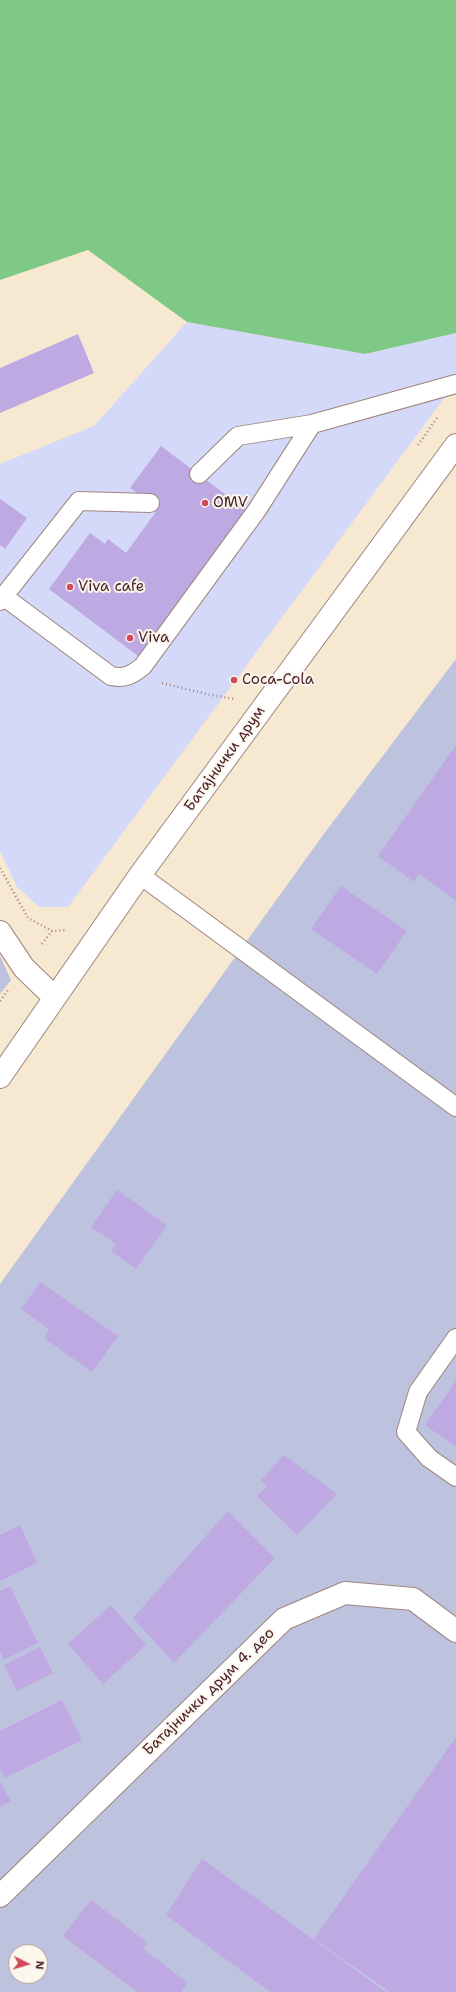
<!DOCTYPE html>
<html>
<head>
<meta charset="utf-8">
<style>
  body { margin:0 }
  #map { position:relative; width:456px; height:1992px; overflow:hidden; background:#f7e8d2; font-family:"Shantell Sans",sans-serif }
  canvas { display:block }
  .north { position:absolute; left:8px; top:1944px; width:40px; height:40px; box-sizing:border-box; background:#fbf7ec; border:1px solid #b4a19f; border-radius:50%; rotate:95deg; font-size:11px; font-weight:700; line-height:16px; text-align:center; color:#4a1f2b }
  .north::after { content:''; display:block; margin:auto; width:14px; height:18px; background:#d1495b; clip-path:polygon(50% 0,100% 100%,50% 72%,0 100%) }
</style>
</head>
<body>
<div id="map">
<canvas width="456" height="1992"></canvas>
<div class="north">N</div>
</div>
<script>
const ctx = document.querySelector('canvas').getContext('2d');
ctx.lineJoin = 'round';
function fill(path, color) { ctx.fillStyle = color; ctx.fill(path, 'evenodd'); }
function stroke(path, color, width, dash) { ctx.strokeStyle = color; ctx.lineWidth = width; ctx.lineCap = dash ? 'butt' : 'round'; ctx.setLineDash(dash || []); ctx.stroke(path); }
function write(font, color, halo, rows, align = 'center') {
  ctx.font = font + ' "Shantell Sans",sans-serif'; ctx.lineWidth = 4; ctx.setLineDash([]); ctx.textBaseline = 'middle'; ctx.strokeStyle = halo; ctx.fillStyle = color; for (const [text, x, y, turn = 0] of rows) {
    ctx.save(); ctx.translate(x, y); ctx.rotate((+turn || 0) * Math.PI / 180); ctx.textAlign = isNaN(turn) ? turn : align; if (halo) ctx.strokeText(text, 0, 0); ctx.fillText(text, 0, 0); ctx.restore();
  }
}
fill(new Path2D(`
  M187 322 365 354 456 333V382L68 907H39L17 887 0 851V464L94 426Z`), '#d4d8f9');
fill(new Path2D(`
  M456 659V1992H0V1284L323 835ZM16 1952H40V1976H16Z
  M0 956 11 980 0 994Z`), '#bdc3de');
fill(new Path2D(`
  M0 0H456V333L365 354 187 322 88 250 0 280Z`), '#7fc986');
fill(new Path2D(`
  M78 334 94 373 0 413V368Z
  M161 446 246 510 138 656 49 589 90 533 105 544 108 539 126 553 158 509 130 488Z
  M0 499 27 518 5 549 0 545Z
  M456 745V901L419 874 414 882 378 856Z
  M341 886 407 931 377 974 311 929Z
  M117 1190 167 1225 136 1269 111 1251 116 1244 91 1227Z
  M40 1282 118 1336 92 1372 44 1338 49 1329 21 1309Z
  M456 1381V1447L425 1425Z
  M284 1455 337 1494 297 1535 257 1496 267 1486 261 1480Z
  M228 1511 275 1558 174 1663 133 1618Z
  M20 1525 37 1563 0 1581V1535Z
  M10 1586 38 1643 4 1660 0 1652V1591Z
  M111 1605 146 1645 103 1684 68 1644Z
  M40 1647 53 1673 17 1691 4 1665Z
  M62 1700 82 1740 5 1778 0 1768V1731Z
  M456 1737V1992H390L314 1939Z
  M0 1782 11 1801 0 1807Z
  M202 1859 386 1992H270L166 1915Z
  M91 1900 148 1943 143 1949 188 1983 181 1992H137L63 1936Z`), '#bfa9e2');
const lane = new Path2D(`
  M199 474 238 436 312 424 456 384
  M3 596 111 676C125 679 132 675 143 666L257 510 312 424
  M0 601 79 501 150 503
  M140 875 456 1107
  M456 1338 418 1392 406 1432 429 1458 456 1477`);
const street = new Path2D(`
  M0 1896 284 1619 345 1593 413 1599 456 1631`);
const secondary = new Path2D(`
  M0 932 24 968 54 997
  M0 1077 140 875 456 445`);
stroke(lane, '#a0847e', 20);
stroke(street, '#a0847e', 24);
stroke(secondary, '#a0847e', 24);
stroke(new Path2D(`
  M418 445 437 418
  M162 683 211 695 235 699
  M0 868 28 918 52 931 67 930
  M42 944 52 931
  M0 1001 8 990`), '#a0847e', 2.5, [1, 3]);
stroke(lane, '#fff', 18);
stroke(street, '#fff', 22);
stroke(secondary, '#fff', 22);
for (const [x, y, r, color] of [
  [205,503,4,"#d1495b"],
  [70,587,4,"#d1495b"],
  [130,638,4,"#d1495b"],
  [234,680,4,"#d1495b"]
]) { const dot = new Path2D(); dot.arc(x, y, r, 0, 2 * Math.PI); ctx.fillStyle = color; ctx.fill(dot); stroke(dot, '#fbf7ec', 1.5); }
write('15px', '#4a1f2b', '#fbf7ec', [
  ["OMV",213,503],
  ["Viva cafe",78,587],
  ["Viva",138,638],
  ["Coca-Cola",242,680]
], 'left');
write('15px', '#4a1f2b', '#fbf7ec', [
  ["Батајнички друм",225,759,-54],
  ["Батајнички друм 4. део",209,1692,-44]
]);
</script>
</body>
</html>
